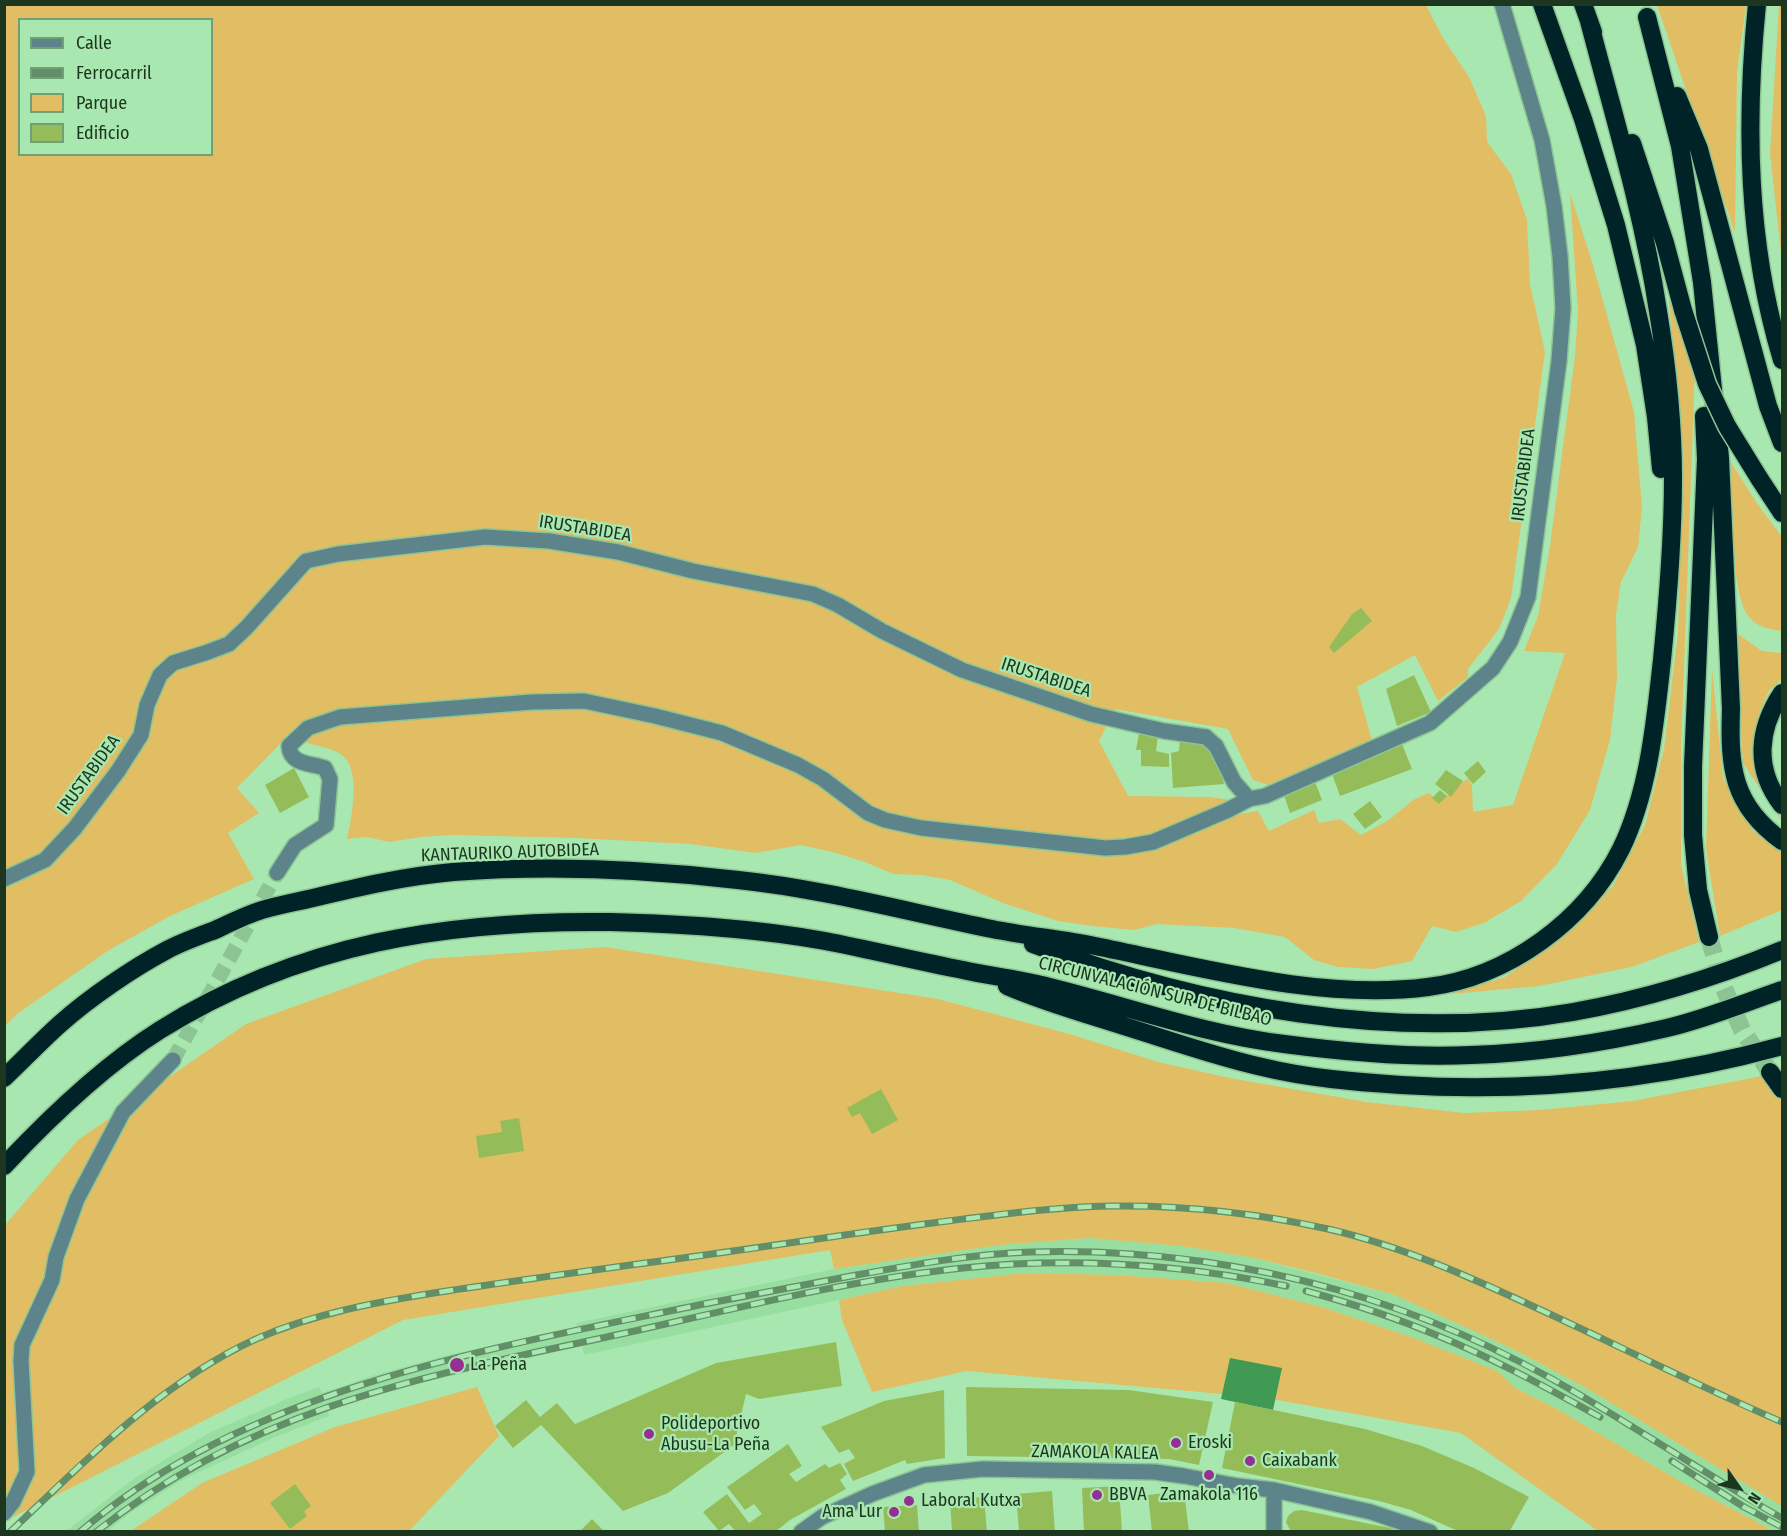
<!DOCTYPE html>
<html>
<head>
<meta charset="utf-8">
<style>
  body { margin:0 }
  #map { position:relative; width:1787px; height:1536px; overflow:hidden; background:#a8e8b0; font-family:"Fira Sans Condensed",sans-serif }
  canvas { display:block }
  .frame { position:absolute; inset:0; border:6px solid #1c3620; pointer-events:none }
  .legend { position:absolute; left:18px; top:18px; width:195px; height:138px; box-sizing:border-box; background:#a8e8b0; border:2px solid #70a176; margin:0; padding:8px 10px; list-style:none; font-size:18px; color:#1c3620 }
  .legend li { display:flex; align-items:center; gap:12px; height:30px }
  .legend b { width:30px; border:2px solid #70a176 }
  .north { position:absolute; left:1709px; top:1458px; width:60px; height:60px; -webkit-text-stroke:4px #a8e8b0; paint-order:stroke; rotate:124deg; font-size:16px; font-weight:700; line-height:24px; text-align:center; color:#1c3620 }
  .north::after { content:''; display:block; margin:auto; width:21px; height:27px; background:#1c3620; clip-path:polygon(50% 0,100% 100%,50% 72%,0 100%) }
</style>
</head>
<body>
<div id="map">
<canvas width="1787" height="1536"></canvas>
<div class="frame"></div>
<ul class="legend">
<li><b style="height:8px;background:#5c848a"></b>Calle</li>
<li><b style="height:8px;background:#628f68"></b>Ferrocarril</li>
<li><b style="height:16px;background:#e1bd64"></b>Parque</li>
<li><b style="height:16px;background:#94bd5a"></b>Edificio</li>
</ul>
<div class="north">N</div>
</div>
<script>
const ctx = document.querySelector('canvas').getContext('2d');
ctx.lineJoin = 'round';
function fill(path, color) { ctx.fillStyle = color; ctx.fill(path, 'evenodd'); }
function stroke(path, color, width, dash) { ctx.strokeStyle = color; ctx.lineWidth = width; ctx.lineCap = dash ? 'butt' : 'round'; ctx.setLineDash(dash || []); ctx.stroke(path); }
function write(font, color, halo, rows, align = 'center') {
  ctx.font = font + ' "Fira Sans Condensed",sans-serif'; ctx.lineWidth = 4.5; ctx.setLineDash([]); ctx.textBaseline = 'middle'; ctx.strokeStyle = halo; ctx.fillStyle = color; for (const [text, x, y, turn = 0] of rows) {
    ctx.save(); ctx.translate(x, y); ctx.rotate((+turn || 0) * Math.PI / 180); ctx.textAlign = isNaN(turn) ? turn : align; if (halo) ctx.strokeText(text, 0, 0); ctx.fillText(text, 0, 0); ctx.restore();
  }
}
fill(new Path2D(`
  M1089 1238 1181 1246 1250 1257 1395 1295 1511 1348 1588 1389 1782 1506V1531H1774L1683 1483 1557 1409 1514 1388 1497 1371 1414 1338 1322 1307 1227 1283 1118 1275 1026 1273 903 1286 584 1355 582 1346 438 1379 363 1399 328 1411 329 1416 273 1438 184 1479 130 1513 108 1531 65 1532 132 1480 207 1434 289 1398 319 1387 322 1393 375 1375 448 1355 577 1328 576 1323 834 1269 1000 1245Z`), '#97dea0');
fill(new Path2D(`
  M1782 4V263L1770 153 1779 5Z
  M5 5H1426L1443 38 1469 77 1486 116 1487 142 1511 174 1527 220 1530 284 1545 352 1511 598 1499 629 1468 669V677L1438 701 1415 655 1357 687 1372 740 1268 785 1253 780 1228 729 1115 709 1099 741 1128 796 1209 797 1231 800 1241 814 1258 811 1269 831 1314 810 1319 823 1340 819 1361 835 1389 820 1413 800 1428 793 1440 801 1468 778 1472 786 1473 812 1513 805 1565 653 1524 651 1538 616 1550 546 1575 356 1578 311 1570 193 1593 265 1634 412 1642 507 1638 547 1621 582 1616 615 1617 678 1610 740 1590 810 1557 864 1521 901 1484 923 1456 932 1432 926 1412 961 1373 969 1338 967 1314 960 1285 937 1234 928 1157 924 1134 930 1092 926 1058 921 1003 903 950 880 921 875 893 874 865 862 836 853 801 845 756 853 690 844 576 838 453 835 421 837 389 842 367 837 347 839C352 817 363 763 337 752 321 745 303 743 287 737L237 788 259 813 228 833 254 879 170 916 109 950 17 1014 5 1026ZM20 20H212V154H20Z
  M1657 5H1746L1737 72 1735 233Z
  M1669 300 1695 368 1681 749V864L1699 942 1632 967 1539 986 1451 994 1505 977 1559 941 1613 886 1645 825 1664 749 1678 633 1681 519 1679 411Z
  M1730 461 1756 502 1782 537V631C1771 630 1757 627 1749 617 1730 595 1732 494 1730 461Z
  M1735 632 1762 651 1782 653V679L1769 691 1759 713 1752 753 1782 822 1743 763Z
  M1712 668 1723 778 1753 831 1782 850V910L1720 936 1706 849Z
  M605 947 938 999 1073 1035 1158 1062 1230 1078 1366 1102 1464 1113 1540 1110 1633 1101 1757 1077 1782 1068V1506L1588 1389 1511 1348 1395 1295 1312 1272 1250 1257 1181 1246 1089 1238 1000 1245 834 1269 830 1250 403 1320 5 1521V1225L78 1140 246 1024 426 959Z
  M1025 1273 1117 1275 1227 1283 1322 1307 1414 1338 1497 1371 1515 1388 1557 1409 1683 1483 1774 1531H1598L1461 1433 1266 1398 967 1371 872 1392 842 1320 839 1300 903 1286Z
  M477 1387 499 1436 409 1531 129 1532 202 1483 335 1427Z`), '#e1bd64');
fill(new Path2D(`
  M1230 1358 1282 1368 1273 1410 1221 1399Z`), '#409a53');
fill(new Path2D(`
  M1361 608 1372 621 1334 653 1329 647 1352 614Z
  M1414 675 1431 712 1397 726 1386 689Z
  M1139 733 1158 736 1156 751 1169 754V767L1141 766V750H1136Z
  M1180 738 1202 742 1211 748 1222 771 1224 784 1173 788 1171 753 1179 751Z
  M1402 744 1412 769 1340 796 1331 771Z
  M1478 761 1486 772 1473 784 1464 773Z
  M294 768 309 797 280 813 265 785Z
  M1446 770 1463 781 1451 797 1435 784Z
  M1314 779 1322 800 1290 813 1283 792Z
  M1440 790 1447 796 1439 804 1432 798Z
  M1370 801 1382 817 1365 829 1353 814Z
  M881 1089 898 1120 872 1134 860 1113 852 1117 847 1108Z
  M519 1118 524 1151 479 1158 476 1136 502 1132 500 1121Z
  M836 1342 842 1386 759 1399 746 1394 734 1445 668 1493 623 1511 541 1425 513 1448 495 1426 526 1400 540 1417 557 1403 575 1424 716 1363Z
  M966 1387 1129 1390 1213 1402 1199 1465 1169 1459 967 1456Z
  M944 1390 945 1458 907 1464 905 1460 853 1481 844 1464 855 1458 849 1449 839 1453 821 1427 884 1401Z
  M1235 1402 1365 1429 1422 1446 1474 1468 1529 1497 1509 1532H1460L1411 1510 1379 1501 1222 1468Z
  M788 1444 802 1466 789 1474 796 1482 825 1464 829 1468 840 1463 847 1474 840 1480 846 1489 790 1520 775 1532H736L729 1524 719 1531 703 1512 727 1494 749 1523 762 1514 754 1504 745 1510 727 1487Z
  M295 1484 311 1506 304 1511 307 1516 290 1529 270 1503Z
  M1119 1486 1122 1532H1084L1082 1488Z
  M1052 1491 1055 1532H1019L1016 1494Z
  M1184 1491 1189 1532H1152L1148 1495Z
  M984 1497 987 1532H952L950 1499Z
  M917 1505 919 1532H885L883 1507Z
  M1302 1510 1390 1528 1399 1532H1291L1286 1522 1288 1516 1294 1511Z
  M592 1519 605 1532H579Z`), '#94bd5a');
stroke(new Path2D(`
  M173 1060 277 873`), '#8cc493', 15, [15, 8]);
stroke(new Path2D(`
  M1709 937 1723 986 1742 1030 1770 1072`), '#8cc493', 18, [18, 9]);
const minor = new Path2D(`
  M277 873 295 845 326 825 330 779 325 768C311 763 290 765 289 746L308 728 340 717 532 702 584 701 655 716 722 733 798 765 823 779 868 813 885 820 921 828 1105 848 1125 847 1153 842 1228 810 1249 799 1265 796 1430 723 1493 668 1510 642 1528 597 1559 361 1563 308 1560 256 1554 206 1542 140 1502 4
  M4 879 45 860 75 828 118 771 141 735 147 705 160 675 173 663 208 652 229 644 247 627 306 561 338 554 485 537 549 541 618 552 693 571 813 594 838 605 882 631 962 670 1091 714 1164 731 1206 737 1216 746 1234 782 1249 799
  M1274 1490V1532
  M4 1513 13 1502 27 1472 21 1361 22 1345 52 1280 56 1257 77 1199 123 1112 173 1060
  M801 1532 822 1517 872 1494 924 1475 983 1469 1155 1472 1184 1476 1238 1486 1274 1490 1371 1512 1430 1532`);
const highway = new Path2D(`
  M1542 4 1583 119 1616 225 1645 345 1656 417 1661 469
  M1583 4 1593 32
  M1757 4C1745 124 1747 244 1782 360
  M1647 17 1680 146 1702 282 1720 458 1731 709C1729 767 1732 805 1782 841
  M1677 96 1699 149 1768 406 1782 443
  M1632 143 1665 243 1683 310
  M1704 416 1706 459 1693 766V835L1698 890 1709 937
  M1759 478 1782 513
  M1782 693C1758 729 1754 769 1782 805
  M1033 944C1200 1007 1395 1043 1573 1012 1646 999 1714 978 1782 950
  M1007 986C1046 1003 1087 1014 1127 1027 1172 1041 1217 1057 1262 1067 1307 1078 1355 1082 1401 1085 1530 1093 1658 1080 1782 1046
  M1770 1072 1782 1089
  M4 1078C23 1060 41 1041 60 1024 89 998 133 968 167 950 182 942 199 936 215 930 230 923 246 915 262 910 279 905 296 902 313 898 359 887 406 876 453 872 547 865 644 869 738 880 824 889 908 912 992 929 1026 936 1061 939 1095 946 1200 967 1321 1001 1428 987 1508 977 1585 921 1621 849 1649 791 1655 723 1662 660 1668 600 1673 539 1673 478 1673 423 1667 366 1658 311 1643 212 1614 117 1589 21
  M4 1166C48 1119 106 1064 160 1030 299 943 448 920 610 922 682 924 755 928 825 941 871 950 917 961 963 970 988 976 1013 978 1037 984 1119 1003 1200 1034 1284 1044 1345 1052 1409 1058 1471 1055 1537 1053 1603 1043 1667 1028 1706 1019 1744 1003 1782 990`);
stroke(minor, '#8cc493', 18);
stroke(highway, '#8cc493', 21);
stroke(minor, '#5c848a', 15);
stroke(highway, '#002328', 18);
const rail = new Path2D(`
  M1306 1291C1350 1303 1394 1317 1436 1335 1493 1358 1547 1388 1600 1417
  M1672 1461 1744 1507 1782 1527
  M10 1532C86 1460 160 1383 256 1339 315 1313 377 1302 440 1292 506 1282 572 1273 638 1264 739 1251 839 1235 940 1222 996 1215 1053 1207 1110 1206 1183 1205 1257 1213 1328 1229 1402 1246 1472 1278 1541 1310 1621 1347 1701 1387 1782 1422
  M80 1532C245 1389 492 1348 699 1305 749 1295 800 1286 851 1276 911 1265 971 1254 1031 1252 1136 1249 1238 1262 1338 1290 1423 1314 1504 1350 1580 1395 1622 1420 1663 1446 1704 1471 1730 1487 1756 1504 1782 1518
  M96 1532C255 1406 429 1375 621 1334 734 1309 848 1280 963 1268 1071 1257 1180 1264 1286 1286`);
stroke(rail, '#628f68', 7);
stroke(rail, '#a8e8b0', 4.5, [14]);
const highwayBridge = new Path2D(`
  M1683 310 1707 384 1727 426 1759 478`);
stroke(highwayBridge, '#8cc493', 21, []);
stroke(highwayBridge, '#002328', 18);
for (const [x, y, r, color] of [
  [457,1365,8,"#942f94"],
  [649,1434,6,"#942f94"],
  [1176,1443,6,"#942f94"],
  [1250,1461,6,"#942f94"],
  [1209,1475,6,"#942f94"],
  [1097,1495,6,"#942f94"],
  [909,1501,6,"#942f94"],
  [894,1512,6,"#942f94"]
]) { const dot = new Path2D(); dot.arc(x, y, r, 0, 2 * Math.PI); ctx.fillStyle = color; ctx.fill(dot); stroke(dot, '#a8e8b0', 2); }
write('18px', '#1c3620', '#a8e8b0', [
  ["IRUSTABIDEA",1524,475,-83],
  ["IRUSTABIDEA",585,529,9],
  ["IRUSTABIDEA",1046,678,18],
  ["IRUSTABIDEA",89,775,-54],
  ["KANTAURIKO AUTOBIDEA",510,853,-2],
  ["CIRCUNVALACIÓN SUR DE BILBAO",1155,992,14],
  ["ZAMAKOLA KALEA",1095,1453,1]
]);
write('18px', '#1c3620', '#a8e8b0', [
  ["La Peña",470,1365],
  ["Polideportivo",661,1424],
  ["Abusu-La Peña",661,1445],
  ["Eroski",1188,1443],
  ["Caixabank",1262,1461],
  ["BBVA",1109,1495],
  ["Zamakola 116",1209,1495,"center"],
  ["Laboral Kutxa",921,1501],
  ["Ama Lur",882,1512,"right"]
], 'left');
</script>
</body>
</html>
